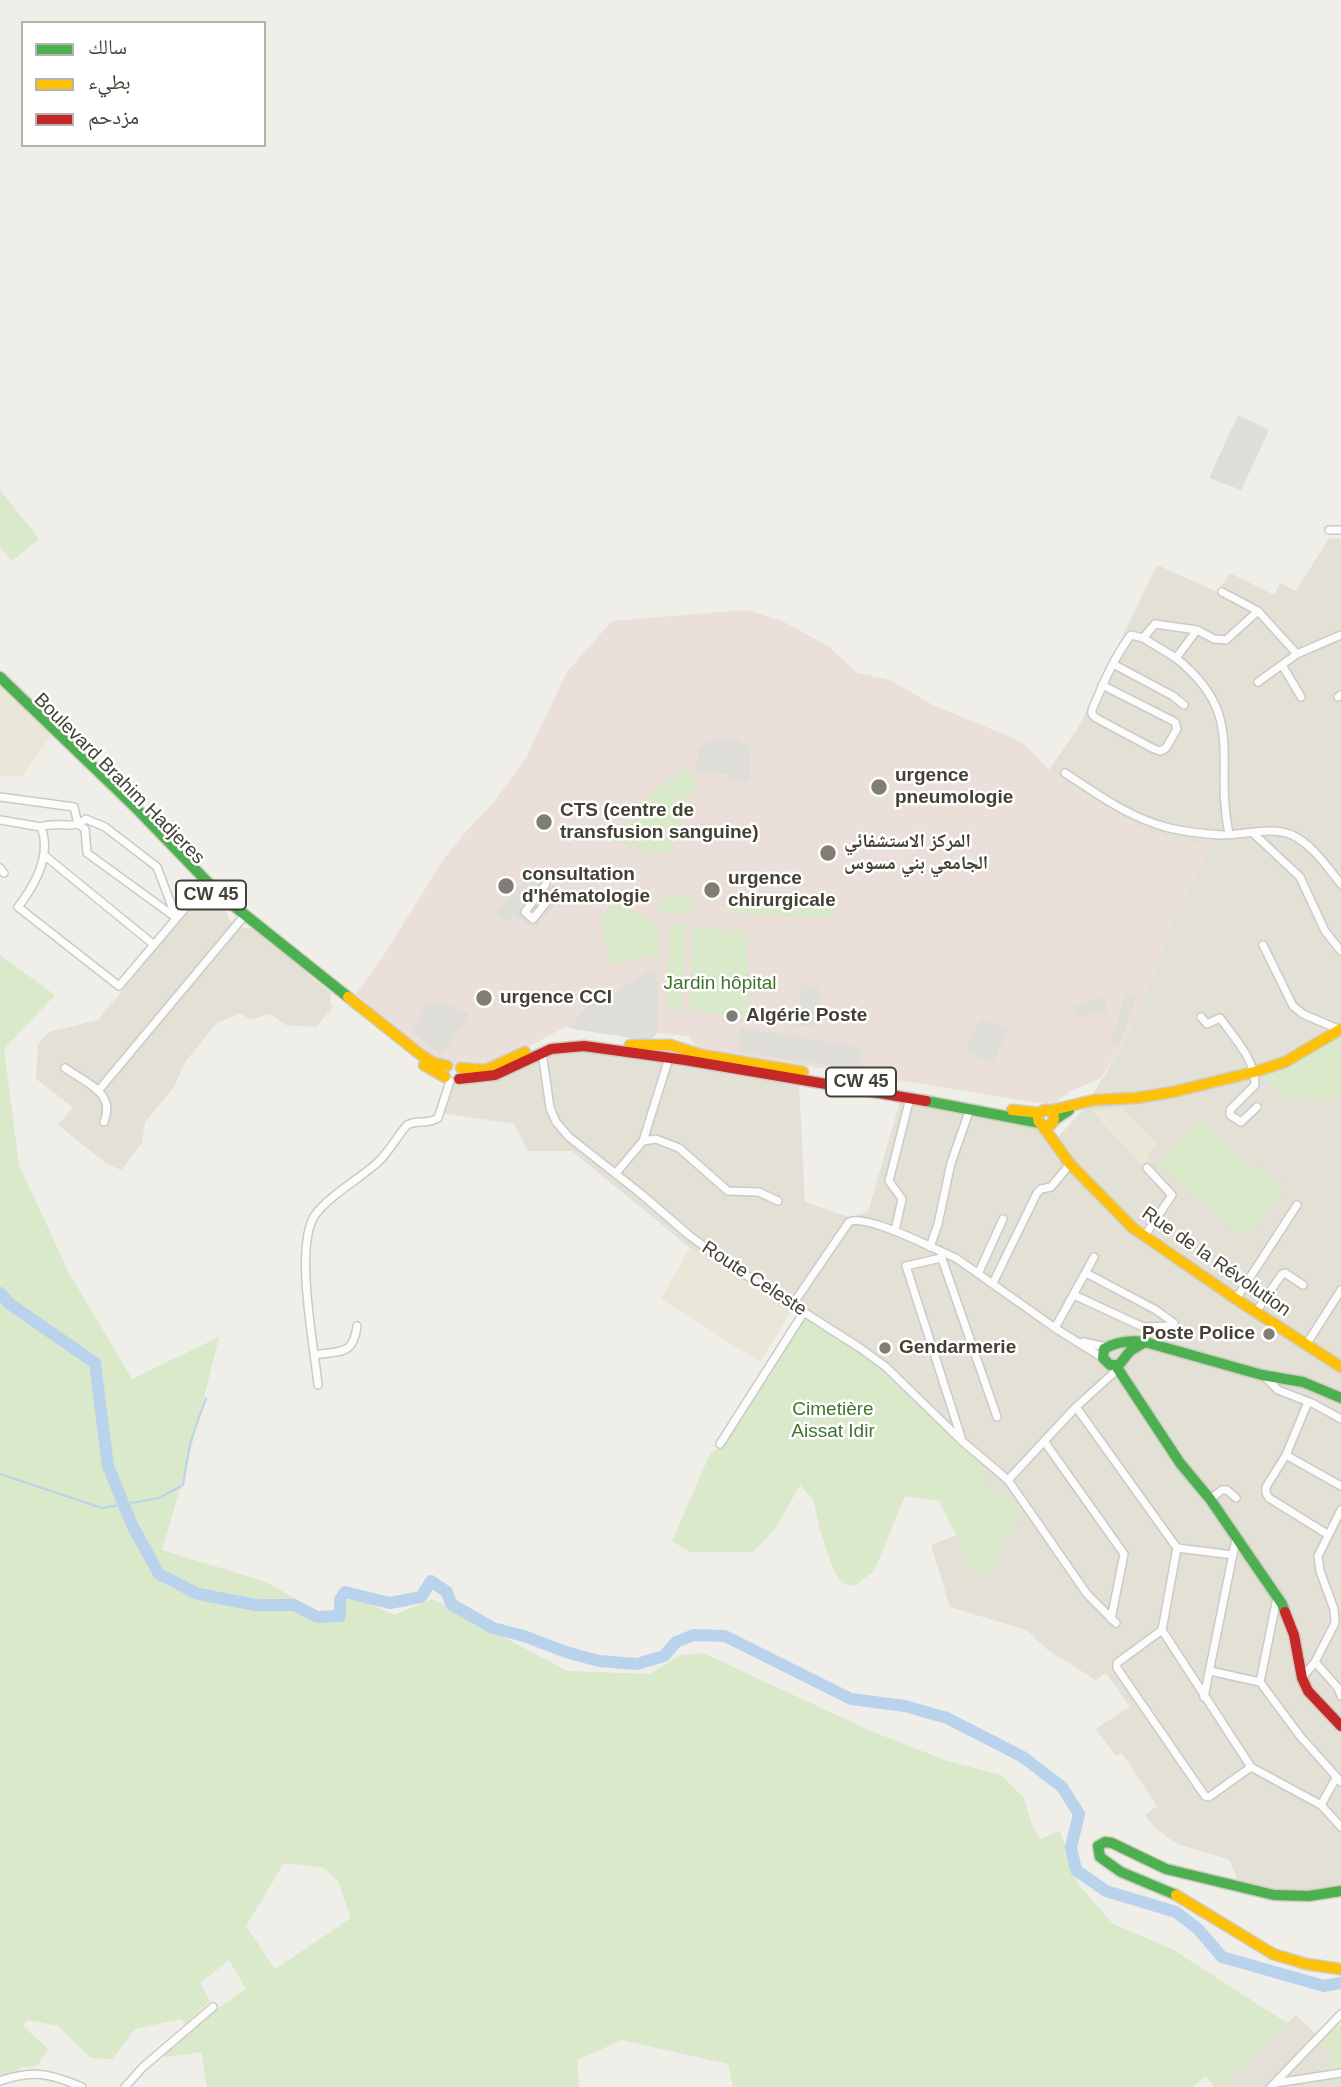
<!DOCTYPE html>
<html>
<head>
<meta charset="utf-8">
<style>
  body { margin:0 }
  #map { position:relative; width:1341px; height:2087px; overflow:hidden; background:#efeee8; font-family:Arial,"Noto Naskh Arabic",sans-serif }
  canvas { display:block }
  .legend { position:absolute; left:21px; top:21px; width:245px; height:126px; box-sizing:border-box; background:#fff; border:2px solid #b4b3ae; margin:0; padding:9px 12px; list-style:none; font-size:21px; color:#444035 }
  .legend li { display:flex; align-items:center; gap:14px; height:35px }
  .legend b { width:35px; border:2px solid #b4b3ae }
</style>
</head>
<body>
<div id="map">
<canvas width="1341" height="2087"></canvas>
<ul class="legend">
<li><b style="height:9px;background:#4caf50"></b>سالك</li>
<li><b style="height:9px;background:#ffc107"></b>بطيء</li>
<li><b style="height:9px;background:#c62828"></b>مزدحم</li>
</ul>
</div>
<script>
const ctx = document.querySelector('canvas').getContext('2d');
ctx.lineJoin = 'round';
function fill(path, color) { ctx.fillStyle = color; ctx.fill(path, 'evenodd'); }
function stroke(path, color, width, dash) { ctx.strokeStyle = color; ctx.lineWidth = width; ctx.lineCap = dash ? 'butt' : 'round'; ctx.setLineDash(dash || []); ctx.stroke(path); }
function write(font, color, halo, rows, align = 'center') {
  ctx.font = font + ' Arial,"Noto Naskh Arabic",sans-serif'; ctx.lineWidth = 5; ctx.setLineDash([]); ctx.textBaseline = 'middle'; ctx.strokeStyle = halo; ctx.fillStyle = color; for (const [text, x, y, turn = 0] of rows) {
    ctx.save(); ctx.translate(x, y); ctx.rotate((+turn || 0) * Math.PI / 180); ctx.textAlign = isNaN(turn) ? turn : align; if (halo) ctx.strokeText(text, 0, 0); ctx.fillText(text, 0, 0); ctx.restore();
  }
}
fill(new Path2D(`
  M1329 538 1341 539V1887L1308 1893H1275L1239 1885 1230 1860 1177 1844 1155 1828 1145 1815 1157 1806 1122 1753 1116 1756 1095 1729 1130 1707 1106 1673 1096 1680 1049 1651 1026 1630 950 1607 931 1545 956 1535 974 1570 1006 1496 983 1488 805 1316 792 1310 690 1248 572 1151H528L514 1124 443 1113 451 1085 491 1079 540 1055 567 1049 613 1052 799 1084 805 1202 849 1217 868 1212 901 1098 1039 1127 1057 1138 1084 1109 1127 1037 1151 981 1173 917 1211 847 1167 839 1141 828 1068 785 1049 770 1078 728 1157 565 1217 592 1230 573 1274 595 1280 583 1296 591Z
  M206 889 225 906 229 920 240 928H253L331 993 330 1002 333 1007 316 1027 286 1025 270 1014 250 1020 240 1013 217 1023 185 1062 174 1087 145 1122 142 1143 121 1170 107 1164 58 1125 73 1107 36 1079 38 1044 49 1032 98 1020Z
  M1296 2015 1318 2036 1341 2073V2087H1217Z`), '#e3e0d6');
fill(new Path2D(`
  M0 685 52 734 22 777 0 775Z
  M1121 1107 1158 1144 1147 1156 1149 1159 1143 1167 1091 1110Z
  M690 1247 792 1310 760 1362 661 1299Z`), '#eae7d8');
fill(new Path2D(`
  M747 610 782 621 828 646 857 673 890 680 933 705 1022 742 1049 770 1068 785 1141 828 1167 839 1211 846 1173 917 1151 981 1127 1037 1100 1079 1072 1090 1052 1105 697 1048 689 1036 657 1033 650 1041 565 1027 502 1061 481 1067 454 1066 430 1056 413 1044 356 994 384 955 443 860 470 827 492 805 526 758 567 672 612 621Z`), '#eadfd9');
fill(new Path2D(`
  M0 490 39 539 12 561 0 547Z
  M688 768 694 781V792L681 798 683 826 675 825V834L671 836V853H645L644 849 607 840 605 825 638 822 636 809 668 780Z
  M666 896 690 897 695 909 693 914 660 913 658 909Z
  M729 897 834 901 833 918 729 913Z
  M619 902 660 928 659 954 620 964 609 962 600 917Z
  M675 922 684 924 686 927 682 1011 666 1010 670 925Z
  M693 928 745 931 752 1021 689 1009Z
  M0 955 55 995 4 1049 19 1165 69 1273 132 1379 219 1337 186 1469 162 1550 266 1582 340 1624 345 1602 355 1597 394 1615 432 1599 567 1671 650 1674 681 1655 703 1653 871 1731 947 1761 1001 1775 1024 1798 1033 1828 1040 1839 1060 1831 1078 1884 1113 1924 1172 1949 1287 2023 1217 2087H1214L1206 2076 1193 2087H733L728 2064 622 2040 577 2060 579 2087H207L201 2052 166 2057 164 2054C192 2032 216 2008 246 1989L229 1960 200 1983 210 2001 185 2024 181 2019 135 2029 112 2059 91 2058 58 2026 27 2020 23 2026 48 2049 37 2066 23 2067 0 2077ZM284 1863 324 1868 338 1881 351 1918 275 1969 246 1926Z
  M1341 1033V1096L1325 1101 1287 1099 1260 1075Z
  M1201 1120 1233 1152 1285 1187 1248 1238 1157 1165Z
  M805 1316 883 1367 987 1470 983 1488 1006 1496 1022 1509 987 1575 974 1571 939 1501 905 1496 874 1571 854 1586 842 1583 833 1569 820 1530 813 1499 800 1485 775 1529 753 1552H690L672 1541 710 1454 724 1445Z
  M1341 2023V2071H1334L1333 2060 1321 2040Z`), '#d9e9c9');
fill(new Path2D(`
  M1238 415 1269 430 1241 490 1209 478Z
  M723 739H737L749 747 750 781 730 780 729 774 696 773 698 750 709 742Z
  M529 875 560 898 535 930 513 914 506 923 495 915Z
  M649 971 658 973 657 1033 650 1041 569 1028 591 1003 602 1001Z
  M801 985 820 986 818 1027 776 1023V1017L800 1018Z
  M1126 993 1136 997 1122 1037 1117 1045 1111 1042Z
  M1104 997 1107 1011 1077 1018 1073 1006Z
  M441 1001 469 1014 442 1054 411 1032 426 1005Z
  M983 1019 1008 1029 992 1065 965 1050 979 1021Z
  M741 1028 861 1047 860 1070 740 1052Z`), '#deddd8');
stroke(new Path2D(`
  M0 1474 102 1508 159 1498 183 1485 190 1443 206 1398`), '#bad3ec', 2);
stroke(new Path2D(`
  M0 1293 10 1304 95 1363 108 1466 132 1525 159 1574 198 1594 256 1605H294L317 1617 340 1616V1600L345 1592 390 1603 421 1597 431 1581 447 1592 451 1604 493 1628 524 1636 566 1652 599 1661 637 1664 664 1656 676 1642 694 1635 725 1636 851 1699 905 1706 947 1718 1023 1757 1062 1787 1079 1814 1071 1847 1076 1870 1106 1891 1176 1912 1198 1929 1222 1957 1324 1986 1341 1983`), '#bad3ec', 12);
const street = new Path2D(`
  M1329 530H1341
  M1222 592 1258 611
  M1143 638 1176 658
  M1113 664 1173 696 1184 705
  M1282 665 1301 697
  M1258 682 1297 654
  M1102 685 1175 722 1177 729 1166 748 1160 751 1154 749 1096 718 1092 714V710C1103 684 1114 657 1131 635L1143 638 1155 624 1197 630
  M1338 697 1341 695
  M1065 773C1098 795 1130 818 1169 828 1186 832 1205 834 1223 835 1245 835 1271 826 1292 835 1313 845 1327 867 1341 884
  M0 797 74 807 78 824 86 819 105 827 157 867 176 917
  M0 820 41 827C52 855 35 885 18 907L119 986 203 887
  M41 827C50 822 66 827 78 824L85 829 87 853 175 917
  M1253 833 1300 877 1325 931 1341 951
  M1229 834C1213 758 1248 716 1176 658L1197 630 1214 639 1226 640 1258 611 1297 654 1341 635
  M44 855 153 944
  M0 868 4 873
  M546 884 525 912 533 919 555 891
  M1263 945 1293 1006 1303 1014 1340 1030
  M1201 1017 1207 1024 1220 1018C1234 1037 1256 1061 1255 1085L1230 1110V1115L1241 1122 1257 1107
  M542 1052 550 1108 556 1122 569 1137 640 1193 690 1236 724 1261 860 1348 886 1367 962 1441 1008 1480 1087 1594 1116 1623
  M65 1068C86 1083 116 1092 104 1122
  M98 1091 245 915
  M643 1141 669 1058
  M616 1173 643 1141 656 1139 679 1148 728 1191 759 1192 778 1201
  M895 1231 902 1199 889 1181 910 1098
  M1144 1237 1172 1195 1147 1168
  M930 1247 938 1224 951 1163 970 1109
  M941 1256 997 1417
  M941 1258 906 1266 961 1437
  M979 1272 1003 1219
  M993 1283 1037 1193 1041 1189 1051 1187 1070 1164
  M1074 1295 1143 1327 1172 1326 1174 1323 1156 1310 1086 1273
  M1236 1299 1297 1205
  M793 1304 849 1222C866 1213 936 1250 956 1258L1055 1328 1103 1358
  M1256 1312 1282 1274 1285 1273 1303 1285
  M1055 1328 1094 1257
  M1083 1342 1106 1347
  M1306 1345 1341 1290
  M315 1355C341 1350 353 1356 357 1326
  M1263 1375 1278 1390 1314 1404 1341 1419
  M318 1385C314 1345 294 1246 315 1215 329 1196 359 1179 377 1163 389 1152 396 1138 407 1125 417 1119 428 1125 438 1118L450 1081
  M1308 1402 1286 1455 1266 1487V1493L1269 1498 1327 1534
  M1076 1407 1177 1548 1162 1630 1117 1663V1668L1205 1796 1209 1797 1251 1767
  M1044 1441 1124 1554 1111 1619
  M720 1444 804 1312
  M1286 1455 1341 1486
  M1008 1480 1076 1407 1118 1369
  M1210 1499 1222 1490H1227L1236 1498
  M1177 1548 1233 1555
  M1277 1598 1260 1682 1300 1736 1341 1782
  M1162 1630 1251 1767 1321 1805 1341 1827
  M1315 1662 1338 1688 1341 1696
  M1210 1671 1260 1682
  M1302 1678 1315 1662 1335 1623 1334 1609 1320 1571 1318 1556 1341 1510
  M1204 1697 1236 1539
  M1321 1805 1336 1778
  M0 2081C33 2069 51 2074 82 2087
  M1276 2083 1341 2073
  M125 2087 143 2067 213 2007
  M1271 2087 1341 2014`);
const fast = new Path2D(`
  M0 677 136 808 219 894 348 997
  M926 1101 1040 1123
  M1054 1120 1069 1110
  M1145 1342 1130 1351 1119 1365H1110L1103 1358 1104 1349C1117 1341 1130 1340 1145 1342L1262 1375 1303 1382 1341 1398
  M1116 1366 1180 1463 1210 1499 1282 1604 1285 1612
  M1176 1895 1121 1872 1100 1857 1098 1846 1105 1842 1112 1843 1166 1869 1274 1895 1309 1896 1341 1891`);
const slow = new Path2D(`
  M348 997 421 1055 434 1063 447 1066
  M630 1045H670L702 1055 803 1072
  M424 1065 445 1077
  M461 1068 486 1070 525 1052
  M1012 1110 1040 1113
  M1038 1118a8 8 0 1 1 16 0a8 8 0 1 1-16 0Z
  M1049 1111 1094 1100 1136 1098 1173 1092 1254 1072 1285 1062 1341 1029
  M1042 1125 1070 1164 1133 1228 1236 1299 1341 1367
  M1176 1895 1273 1954 1306 1964 1341 1969`);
const jam = new Path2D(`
  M459 1079 495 1075 551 1049 584 1046 685 1060 926 1101
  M1285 1612 1294 1635 1302 1678 1308 1691 1341 1726`);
stroke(street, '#cbcac4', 10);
stroke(fast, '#ceccc0', 13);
stroke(slow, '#ceccc0', 13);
stroke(jam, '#ceccc0', 13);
stroke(street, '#fdfcfc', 7);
stroke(fast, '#4caf50', 10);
stroke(slow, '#ffc107', 10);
stroke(jam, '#c62828', 10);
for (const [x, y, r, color] of [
  [879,787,9,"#807d74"],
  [544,822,9,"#807d74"],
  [828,853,9,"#807d74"],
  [506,886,9,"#807d74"],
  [712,890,9,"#807d74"],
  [484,998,9,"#807d74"],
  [732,1016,7,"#807d74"],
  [1269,1334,7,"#807d74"],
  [885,1348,7,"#807d74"]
]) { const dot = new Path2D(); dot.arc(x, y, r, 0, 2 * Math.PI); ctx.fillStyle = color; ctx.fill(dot); stroke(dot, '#fff', 2.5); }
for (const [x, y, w] of [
  [211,895,70],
  [861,1082,70]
]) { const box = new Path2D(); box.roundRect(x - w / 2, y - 14.5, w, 29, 5); ctx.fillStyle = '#fff'; ctx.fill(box); stroke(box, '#444035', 2); }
write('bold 18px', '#444035', null, [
  ["CW 45",211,895],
  ["CW 45",861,1082]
]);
write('bold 19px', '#444035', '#fff', [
  ["urgence",895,776],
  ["pneumologie",895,798],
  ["CTS (centre de",560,811],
  ["transfusion sanguine)",560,833],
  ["المركز الاستشفائي",844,842],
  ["الجامعي بني مسوس",844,864],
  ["consultation",522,875],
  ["d'hématologie",522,897],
  ["urgence",728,879],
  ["chirurgicale",728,901],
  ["urgence CCI",500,998],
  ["Algérie Poste",746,1016],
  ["Poste Police",1255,1334,"right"],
  ["Gendarmerie",899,1348]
], 'left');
write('19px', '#444035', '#fff', [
  ["Boulevard Brahim Hadjeres",119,779,45],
  ["Rue de la Révolution",1216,1262,35],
  ["Route Celeste",754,1279,33]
]);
write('19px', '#3e742b', '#fff', [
  ["Jardin hôpital",720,984],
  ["Cimetière",833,1410],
  ["Aissat Idir",833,1432]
]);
</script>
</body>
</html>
